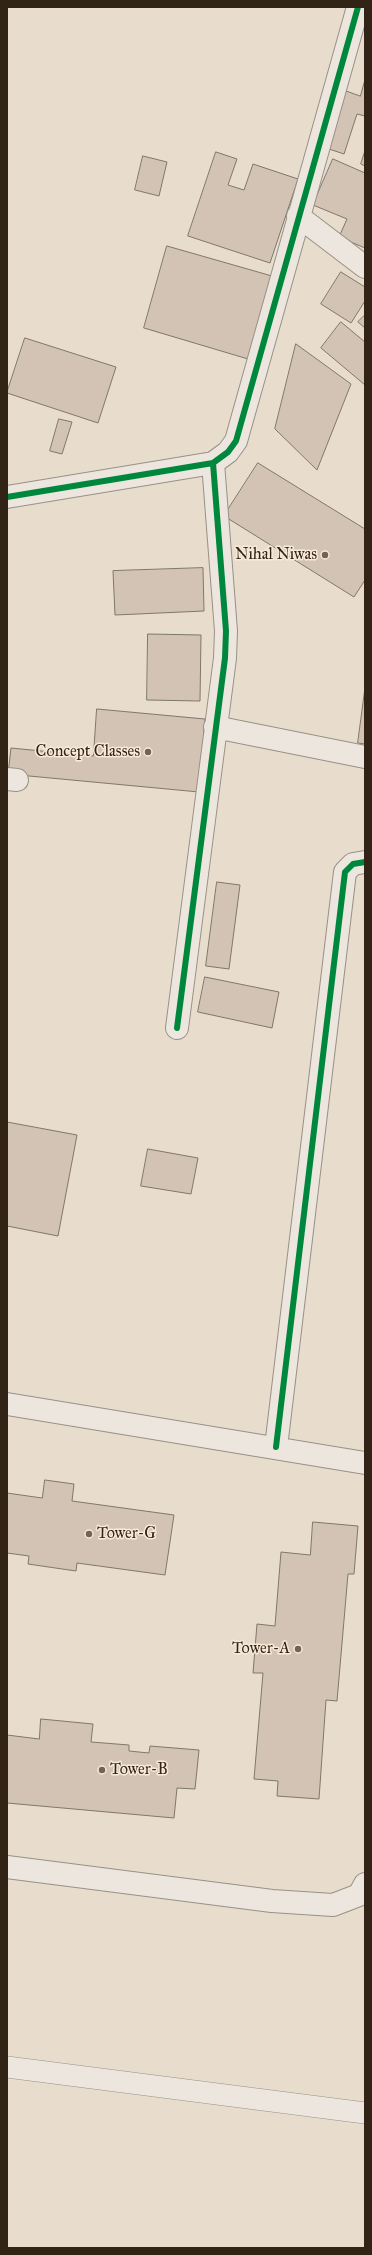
<!DOCTYPE html>
<html>
<head>
<meta charset="utf-8">
<style>
  body { margin:0 }
  #map { position:relative; width:372px; height:2255px; overflow:hidden; background:#e8ddcc; font-family:"IM FELL Great Primer",serif }
  canvas { display:block }
  .frame { position:absolute; inset:0; border:8px solid #312316; pointer-events:none }
</style>
</head>
<body>
<div id="map">
<canvas width="372" height="2255"></canvas>
<div class="frame"></div>
</div>
<script>
const ctx = document.querySelector('canvas').getContext('2d');
ctx.lineJoin = 'round';
function fill(path, color) { ctx.fillStyle = color; ctx.fill(path, 'evenodd'); }
function stroke(path, color, width, dash) { ctx.strokeStyle = color; ctx.lineWidth = width; ctx.lineCap = dash ? 'butt' : 'round'; ctx.setLineDash(dash || []); ctx.stroke(path); }
function write(font, color, halo, rows, align = 'center') {
  ctx.font = font + ' "IM FELL Great Primer",serif'; ctx.lineWidth = 3; ctx.setLineDash([]); ctx.textBaseline = 'middle'; ctx.strokeStyle = halo; ctx.fillStyle = color; for (const [text, x, y, turn = 0] of rows) {
    ctx.save(); ctx.translate(x, y); ctx.rotate((+turn || 0) * Math.PI / 180); ctx.textAlign = isNaN(turn) ? turn : align; if (halo) ctx.strokeText(text, 0, 0); ctx.fillText(text, 0, 0); ctx.restore();
  }
}
const building = new Path2D(`
  M365 80V116L357 114 344 154 326 148 346 91 360 96Z
  M365 151V166L361 164Z
  M216 152 237 159 228 185 244 190 253 164 298 179 270 263 188 236Z
  M143 156 167 162 159 196 135 190Z
  M333 159 365 173V248L339 237 347 219 313 205Z
  M167 246 272 276 248 359 144 328Z
  M341 272 365 287V301L351 323 321 304Z
  M365 315V328L358 322Z
  M341 322 365 342V385L321 348Z
  M25 338 116 367 98 423 7 393Z
  M296 344 351 384 317 470 275 429Z
  M59 419 72 422 62 454 50 451Z
  M258 463 365 529V580L354 597 224 516Z
  M203 568 204 611 115 615 113 571Z
  M148 634 201 635 200 701 147 700Z
  M365 688V744L358 743Z
  M97 709 205 719 199 792 8 774 11 748 93 756Z
  M217 882 240 885 229 969 206 966Z
  M205 977 279 992 272 1028 198 1012Z
  M7 1122 77 1135 58 1236 7 1226Z
  M148 1149 198 1158 191 1194 141 1186Z
  M45 1480 74 1484 72 1501 174 1515 165 1575 77 1563 76 1571 28 1564 29 1556 7 1553V1493L42 1498Z
  M313 1522 358 1526 354 1574H348L337 1701 326 1700 319 1799 277 1796 278 1781 254 1779 263 1673H253L257 1624 275 1626 281 1552 310 1555Z
  M41 1719 93 1724 91 1742 129 1745V1751L149 1753 150 1746 199 1750 195 1789 177 1788 174 1818 7 1803V1735L39 1739Z`);
fill(building, '#d2c3b4');
stroke(building, '#7e776d', 1);
const service = new Path2D(`
  M7 2067 365 2113`);
const minor = new Path2D(`
  M298 216 365 267
  M7 497 213 463 228 452 236 441 358 7
  M215 727 365 757
  M7 779 17 780
  M177 1028 225 658 226 631 213 463
  M7 1404 365 1463
  M276 1447 345 872 353 864 365 862
  M7 1867 272 1901 333 1905 359 1895 365 1884`);
stroke(service, '#989186', 22);
stroke(minor, '#989186', 24);
stroke(service, '#ece6de', 21);
stroke(minor, '#ece6de', 22);
stroke(new Path2D(`
  M7 497 213 463 228 452 236 441 358 7
  M177 1028 225 658 226 631 213 463
  M276 1447 345 872 353 864 365 862`), '#00873e', 6);
for (const [x, y, r, color] of [
  [325,555,4,"#716456"],
  [148,752,4,"#716456"],
  [89,1534,4,"#716456"],
  [298,1649,4,"#716456"],
  [102,1770,4,"#716456"]
]) { const dot = new Path2D(); dot.arc(x, y, r, 0, 2 * Math.PI); ctx.fillStyle = color; ctx.fill(dot); stroke(dot, '#f7ead7', 1.5); }
write('16px', '#312316', '#f7ead7', [
  ["Nihal Niwas",317,555],
  ["Concept Classes",140,752],
  ["Tower-G",97,1534,"left"],
  ["Tower-A",290,1649],
  ["Tower-B",110,1770,"left"]
], 'right');
</script>
</body>
</html>
